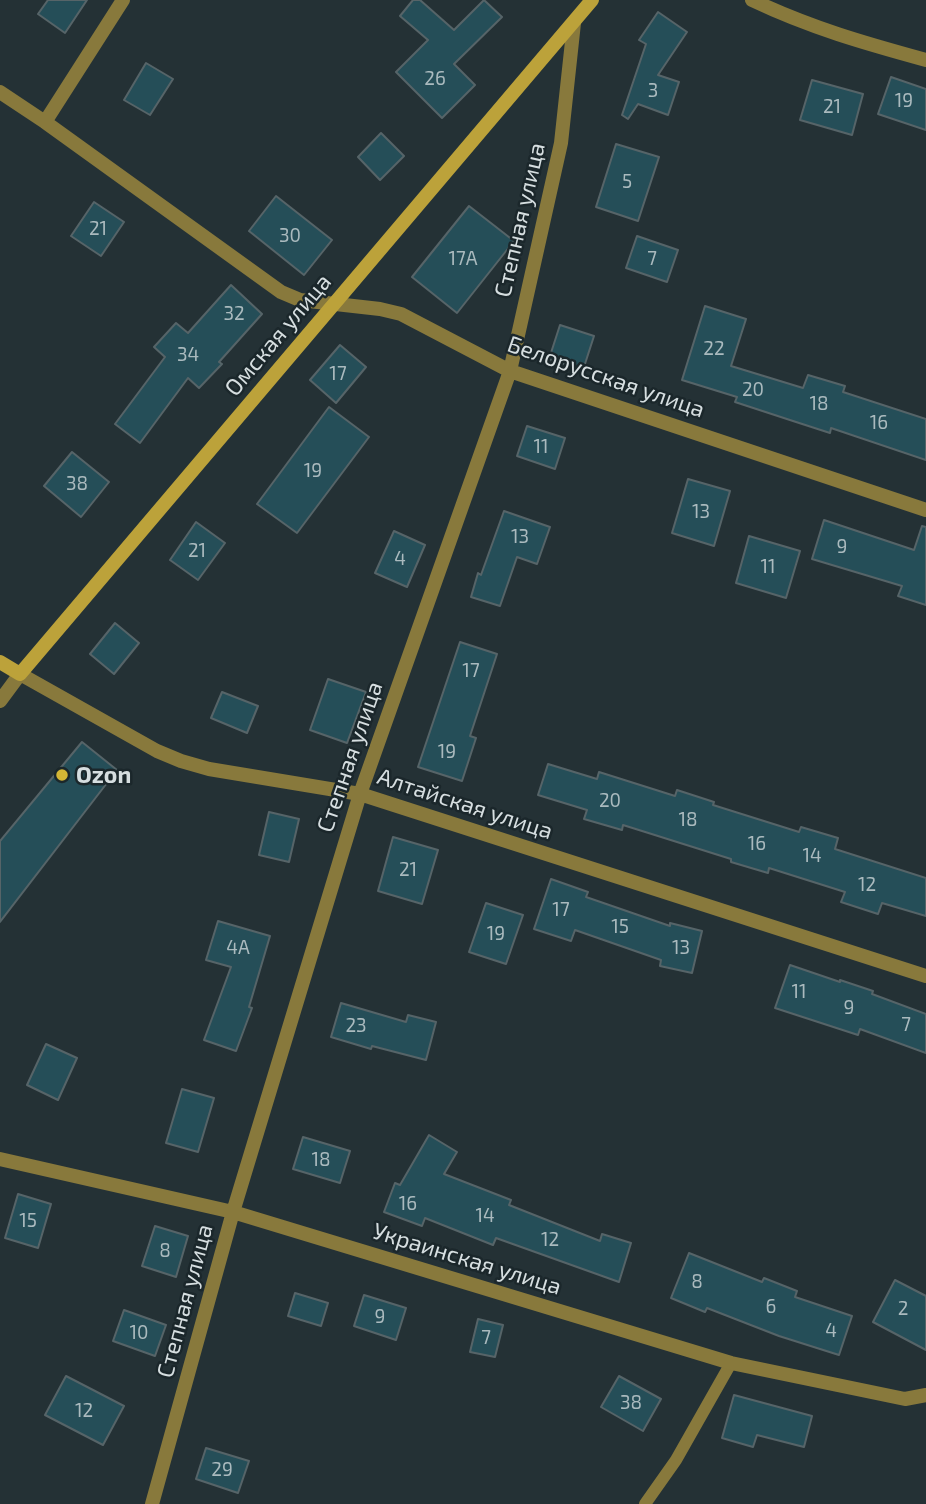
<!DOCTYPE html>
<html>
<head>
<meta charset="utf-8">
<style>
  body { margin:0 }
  canvas { display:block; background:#243135 }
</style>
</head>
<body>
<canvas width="926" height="1504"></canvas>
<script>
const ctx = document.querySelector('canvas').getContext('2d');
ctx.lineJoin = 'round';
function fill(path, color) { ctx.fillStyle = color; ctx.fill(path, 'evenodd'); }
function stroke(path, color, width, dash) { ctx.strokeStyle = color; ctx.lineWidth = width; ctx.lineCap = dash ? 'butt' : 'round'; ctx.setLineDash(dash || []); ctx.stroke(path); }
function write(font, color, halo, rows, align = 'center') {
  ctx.font = font + ' "Exo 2",sans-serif'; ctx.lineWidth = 5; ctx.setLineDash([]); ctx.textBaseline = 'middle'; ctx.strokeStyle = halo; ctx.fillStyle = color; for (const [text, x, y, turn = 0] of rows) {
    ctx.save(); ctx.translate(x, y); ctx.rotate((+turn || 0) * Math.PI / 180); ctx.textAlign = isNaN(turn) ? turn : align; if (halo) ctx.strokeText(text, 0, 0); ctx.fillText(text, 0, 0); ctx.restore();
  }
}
const building = new Path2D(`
  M48 0H87L65 33 38 14Z
  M413 0H420L454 30 484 0 502 17 454 64 475 85 442 118 396 72 428 40 400 16Z
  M658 12 687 32 658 75 679 82 668 115 638 104 628 119 622 115 646 44 639 40Z
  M146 63 173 79 150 115 124 100Z
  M891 77 926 89V130L878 114Z
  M812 80 863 94 852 135 800 120Z
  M381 133 404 156 380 180 358 157Z
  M616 144 659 157 638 221 596 207Z
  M276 196 332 240 304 275 249 231Z
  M94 202 124 222 101 256 71 236Z
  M469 206 514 241 457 313 412 277Z
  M637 236 678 250 667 282 626 268Z
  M231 285 262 314 219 362 222 364 199 388 188 378 140 443 115 424 165 357 154 347 176 323 188 333Z
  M705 306 746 319 731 366 803 388 808 375 845 386 843 392 926 419V460L831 428 830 433 793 421 735 402 737 397 682 380Z
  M560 325 594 336 583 370 549 359Z
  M340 345 366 367 336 403 310 380Z
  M329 407 369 437 297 533 257 504Z
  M527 426 565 438 555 469 517 456Z
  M72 452 109 482 81 517 44 486Z
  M688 479 730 491 714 546 672 533Z
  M504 511 550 527 537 564 517 557 500 606 471 597 478 573 481 575Z
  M824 520 914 550 922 526 926 527V605L898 596 902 586 812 559Z
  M196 522 225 543 198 580 170 560Z
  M394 531 425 545 407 587 375 573Z
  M749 536 800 551 786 598 736 583Z
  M115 623 139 643 114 674 90 654Z
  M460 642 497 654 470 736 476 738 462 781 418 767Z
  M328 679 366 692 347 743 310 730Z
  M222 692 258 706 247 733 211 718Z
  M82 742 117 770 0 922V841Z
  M548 764 597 779 599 772 675 796 677 790 714 802 713 805 799 832 801 827 838 838 835 849 926 878V916L882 903 878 914 841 902 845 892 769 868 768 873 731 862V859L623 825 622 830 584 819 587 810 538 795Z
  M269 812 299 819 289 862 259 855Z
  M393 837 438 850 422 904 378 891Z
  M551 879 588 892 586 897 670 926V923L702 931 692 973 660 966 661 960 575 930 571 941 534 929Z
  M486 903 523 915 506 964 469 952Z
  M218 921 270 936 249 1007 252 1008 236 1051 204 1040 231 967 206 960Z
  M790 965 840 982V980L873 991 872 994 926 1014V1053L860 1029 858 1035 775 1008Z
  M341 1003 406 1022 408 1015 436 1022 426 1060 372 1046 371 1049 331 1037Z
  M46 1044 77 1058 58 1100 27 1085Z
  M182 1089 214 1098 198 1152 166 1143Z
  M429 1135 457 1152 444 1174 511 1200 509 1205 600 1241 602 1234 631 1243 619 1282 496 1238 493 1245 425 1218 422 1226 384 1212 395 1183 400 1185Z
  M303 1137 350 1151 340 1183 293 1169Z
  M18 1194 51 1204 38 1248 5 1238Z
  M155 1226 188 1236 176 1277 142 1266Z
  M689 1253 762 1282 764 1278 797 1291 795 1297 852 1316 839 1355 779 1336 707 1308 705 1312 671 1298Z
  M895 1280 926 1296V1350L873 1322Z
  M295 1293 328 1303 321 1326 288 1316Z
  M364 1295 406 1308 396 1340 354 1326Z
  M124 1310 166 1325 155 1356 113 1341Z
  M478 1319 503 1325 495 1357 470 1352Z
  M66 1376 124 1406 103 1445 45 1415Z
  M619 1376 661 1399 643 1431 601 1407Z
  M734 1395 812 1416 804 1447 757 1435 753 1447 722 1438Z
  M206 1448 249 1461 238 1493 196 1479Z`);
fill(building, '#254e58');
stroke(building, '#566468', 2);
stroke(new Path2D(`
  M645 1504 676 1460 731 1363`), '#88793c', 12);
stroke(new Path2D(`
  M752 0C811 28 864 43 926 60
  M0 92 45 122 281 292 300 300 380 309 401 314 510 371 926 510
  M45 122 123 0
  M0 701 20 674 157 751 181 761 209 769 360 794 926 976
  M0 1159 233 1212 731 1363 905 1399 926 1395
  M152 1504 233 1212 360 794 510 371 561 143 574 23`), '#88793c', 14);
stroke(new Path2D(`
  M0 662 20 674 592 0`), '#bca23a', 14);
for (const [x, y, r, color] of [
  [62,775,7,"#d4b635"]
]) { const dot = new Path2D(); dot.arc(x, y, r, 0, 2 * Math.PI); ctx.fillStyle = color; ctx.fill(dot); stroke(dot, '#1b272b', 2.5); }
write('19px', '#aababe', null, [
  ["26",435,79],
  ["3",653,91],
  ["19",904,101],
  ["21",832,107],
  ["5",627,182],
  ["21",98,229],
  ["30",290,236],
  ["17А",463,259],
  ["7",652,259],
  ["32",234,314],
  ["22",714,349],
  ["34",188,355],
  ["17",338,374],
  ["20",753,390],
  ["18",819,404],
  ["16",879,423],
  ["11",541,447],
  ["19",313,471],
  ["38",77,484],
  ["13",701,512],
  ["13",520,537],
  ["9",842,547],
  ["21",197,551],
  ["4",400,559],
  ["11",768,567],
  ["17",471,671],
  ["19",447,752],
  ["20",610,801],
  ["18",688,820],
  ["16",757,844],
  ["14",812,856],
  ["21",408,870],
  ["12",867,885],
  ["17",561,910],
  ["15",620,927],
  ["19",496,934],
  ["4А",238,948],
  ["13",681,948],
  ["11",799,992],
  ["9",849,1008],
  ["7",906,1025],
  ["23",356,1026],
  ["18",321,1160],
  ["16",408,1204],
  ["14",485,1216],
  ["15",28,1221],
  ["12",550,1240],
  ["8",165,1251],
  ["8",697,1282],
  ["6",771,1307],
  ["2",903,1309],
  ["9",380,1317],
  ["4",831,1331],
  ["10",139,1333],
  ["7",486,1338],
  ["38",631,1403],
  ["12",84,1411],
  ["29",222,1470]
]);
write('23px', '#d6dee0', '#1b272b', [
  ["Степная улица",520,220,-77],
  ["Омская улица",278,335,-50],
  ["Белорусская улица",606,377,19],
  ["Степная улица",350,757,-71],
  ["Алтайская улица",465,804,18],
  ["Украинская улица",467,1259,17],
  ["Степная улица",185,1301,-75]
]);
write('bold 23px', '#d6dee0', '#1b272b', [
  ["Ozon",76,775]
], 'left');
</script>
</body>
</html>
